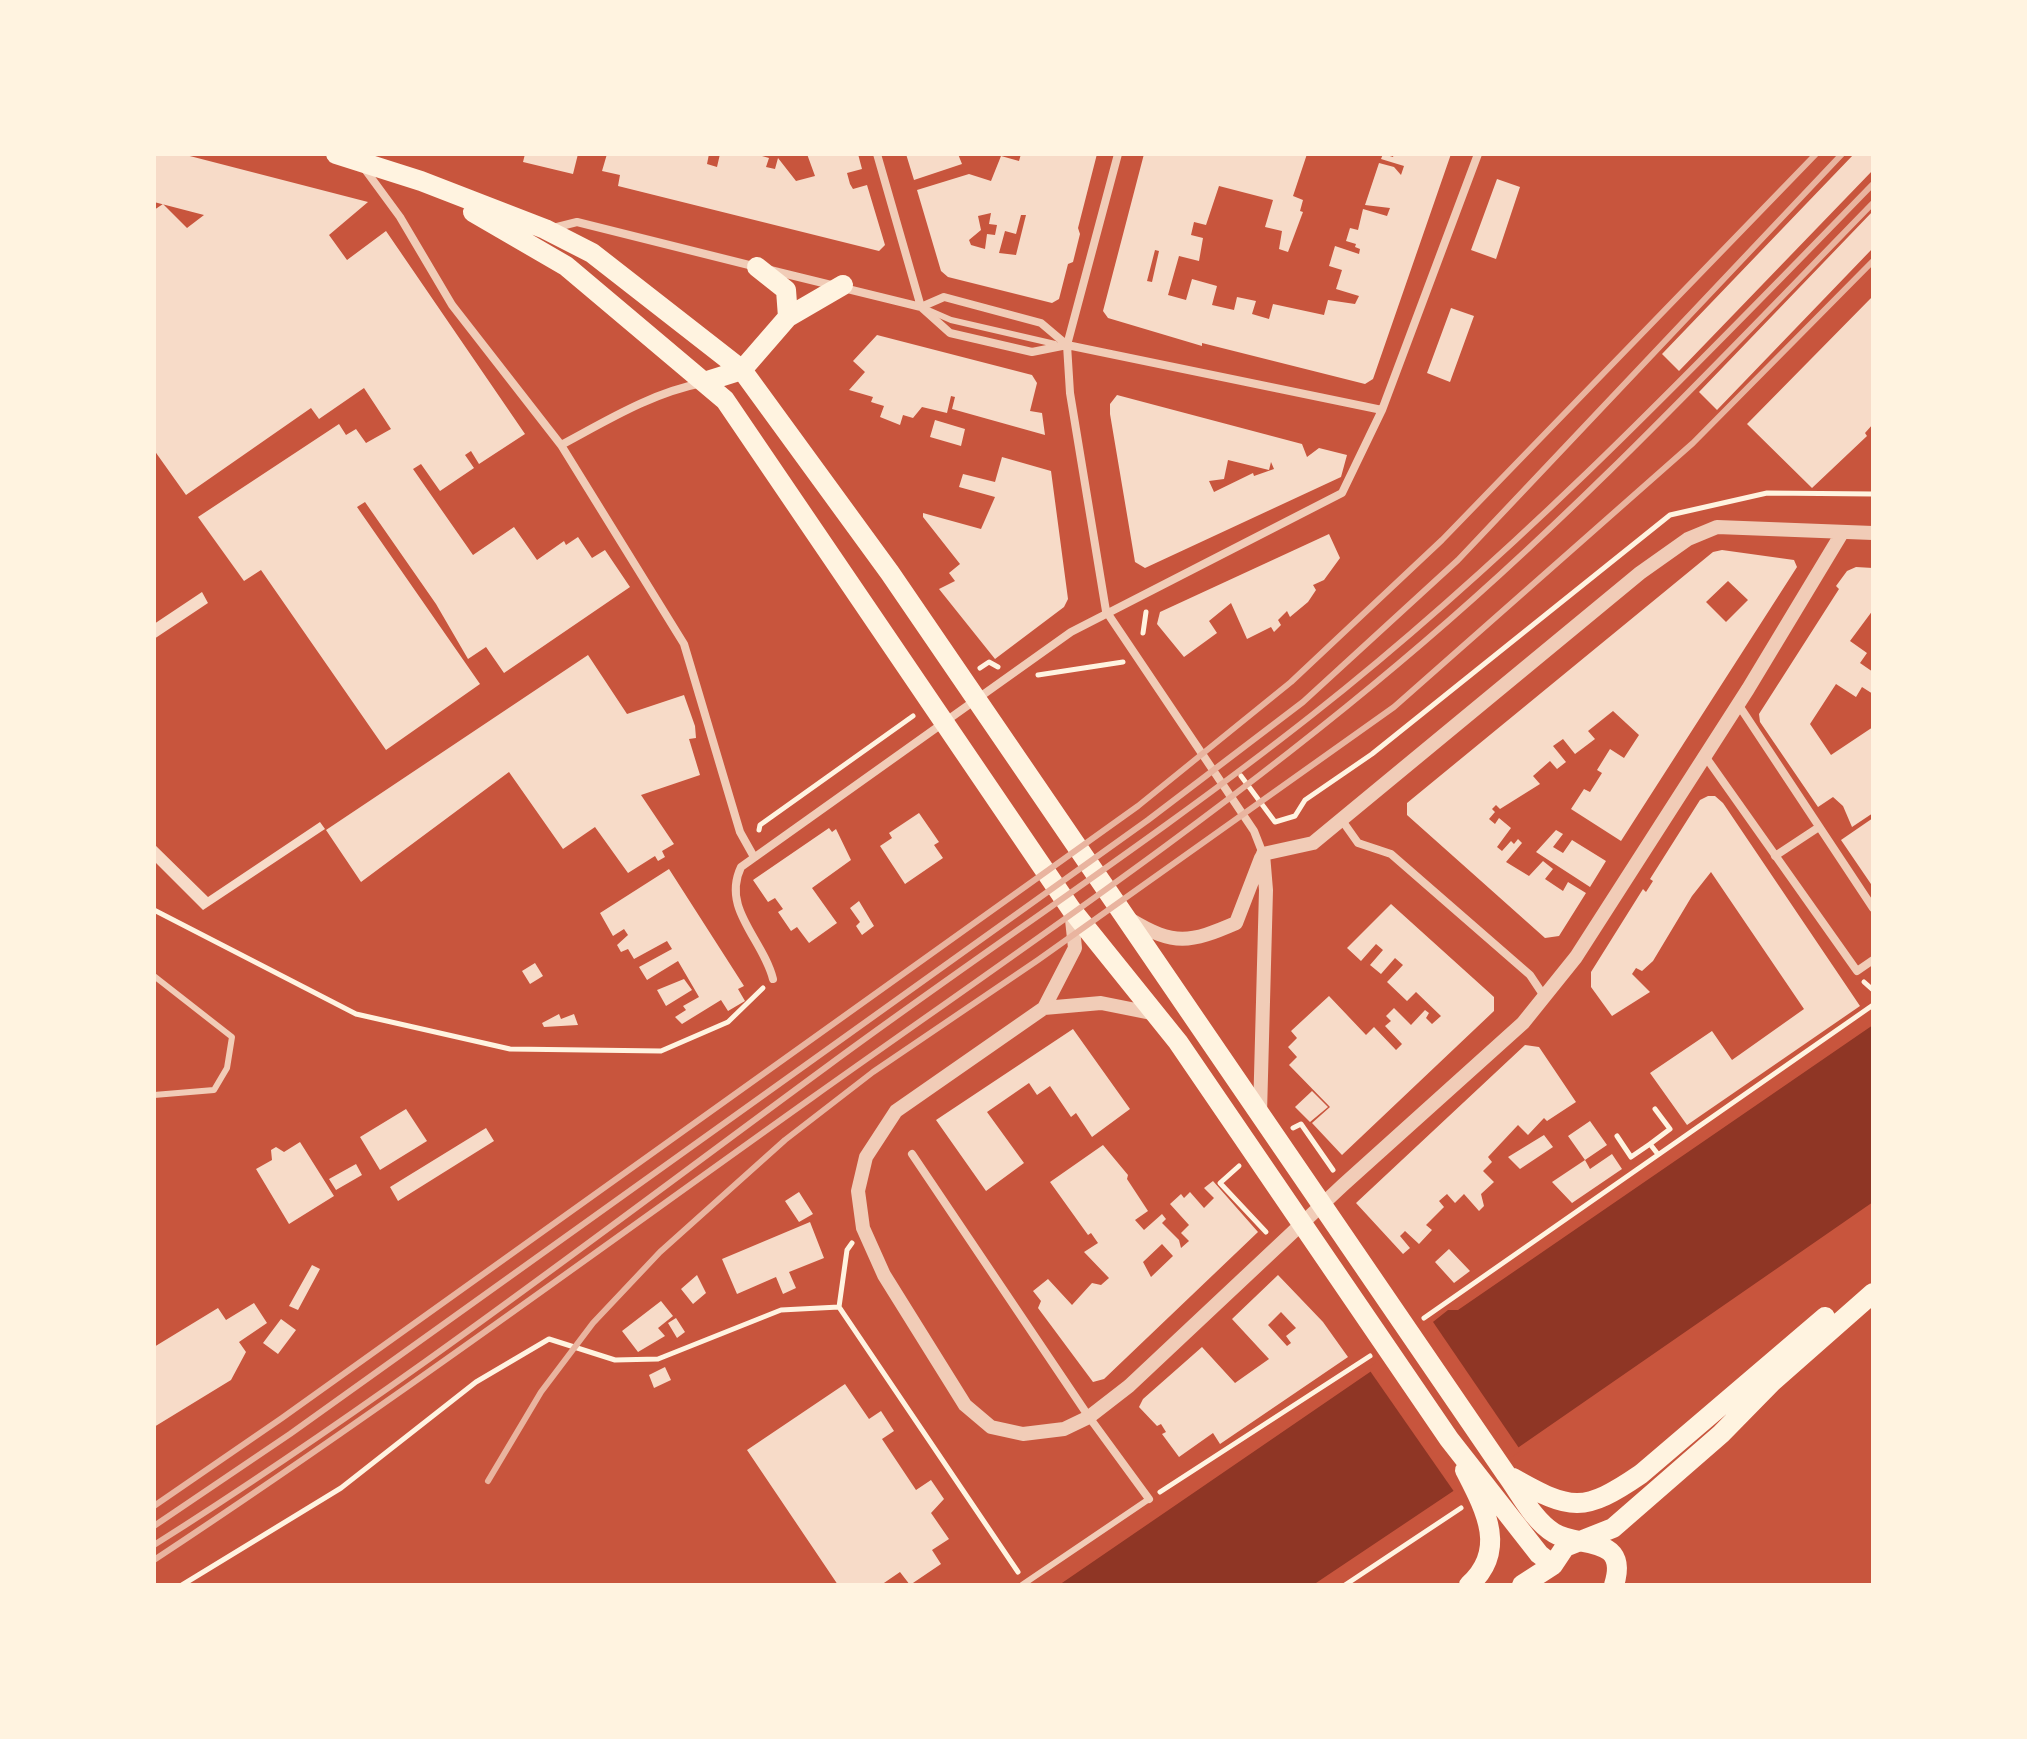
<!DOCTYPE html>
<html>
<head>
<meta charset="utf-8">
<style>
  body { margin:0 }
  #map { position:relative; width:2027px; height:1739px; overflow:hidden; background:#c8553d; font-family:Signika,sans-serif }
  canvas { display:block }
  .frame { position:absolute; inset:0; border:156px solid #fff3e0; pointer-events:none }
</style>
</head>
<body>
<div id="map">
<canvas width="2027" height="1739"></canvas>
<div class="frame"></div>
</div>
<script>
const ctx = document.querySelector('canvas').getContext('2d');
ctx.lineJoin = 'round';
function fill(path, color) { ctx.fillStyle = color; ctx.fill(path, 'evenodd'); }
function stroke(path, color, width, dash) { ctx.strokeStyle = color; ctx.lineWidth = width; ctx.lineCap = dash ? 'butt' : 'round'; ctx.setLineDash(dash || []); ctx.stroke(path); }
fill(new Path2D(`
  M1873 1025V1202L1519 1447 1313 1585H1059L1370 1372 1448 1310H1458Z`), '#8f3625');
fill(new Path2D(`
  M1431 1319 1521 1451 1455 1493 1368 1368Z`), '#c8553d');
fill(new Path2D(`
  M154 154H182L368 202 329 235 347 260 386 231 525 434 479 464 471 451 465 455 474 468 440 491 421 464 413 469 473 555 514 527 537 560 564 541 566 545 578 537 592 558 605 550 630 587 504 673 486 647 468 659 436 604 365 502 357 507 480 684 386 750 261 570 244 581 198 517 339 424 346 435 356 429 366 443 391 429 364 388 319 419 311 408 186 495 154 450V210L163 204 187 228 204 215 154 202Z
  M525 154H578L573 174 523 162Z
  M607 154H709L707 164 717 167 720 154H755L769 158 766 167 775 169 778 158 796 181 815 176 807 154H858L862 169 847 173 850 184 853 189 867 185 885 245 879 251 618 186 620 175 602 171Z
  M906 154H958L962 164 914 180Z
  M1021 154H1097L1078 228 1080 234 1073 262 1068 264 1059 299 1052 303 948 277 941 271 917 190 969 174 991 181 1001 156 1019 161ZM991 213 989 224 997 225 995 235 987 234 985 249 971 245 969 240 981 230 978 216ZM1021 215H1026L1016 255 999 253 1005 231 1016 234Z
  M1144 154H1307L1293 196 1303 200 1300 211 1303 212 1288 252 1279 249 1282 231 1265 227 1273 200 1219 186 1206 225 1194 222 1191 235 1203 238 1199 261 1179 256 1168 295 1186 300 1192 279 1217 286 1212 305 1234 310 1237 297 1256 301 1252 314 1269 319 1273 304 1324 315 1328 300 1355 304 1359 296 1336 289 1342 270 1329 266 1335 246 1359 254 1360 249 1355 247 1356 244 1346 241 1350 228 1358 230 1363 209 1387 216 1390 208 1365 205 1379 163 1394 167 1401 175 1404 166 1381 159 1383 154 1393 157 1394 154H1451L1373 379 1365 384 1202 343V346L1108 318 1103 311ZM1155 250 1159 251 1152 282 1147 281Z
  M1854 154H1873V170L1679 371 1662 354Z
  M1497 179 1520 187 1496 259 1471 250Z
  M1873 211V248L1717 410 1699 392Z
  M1873 296V424L1865 433 1867 436 1812 488 1747 424Z
  M1451 308 1474 316 1450 382 1427 373Z
  M877 335 1032 375 1037 383 1030 411 1042 413 1045 435 952 409 955 397 951 396 947 413 922 407 913 418 903 415 900 425 880 417 884 406 871 402 873 397 849 390 865 372 853 361Z
  M1117 395 1302 444 1307 457 1319 448 1347 455 1341 477 1145 568 1135 562 1110 414V404ZM1228 460 1269 470 1271 462 1274 469 1254 476 1253 473 1214 492 1209 481 1224 479Z
  M935 420 965 429 961 446 930 437Z
  M1002 457 1051 471 1068 599 1064 607 995 659 939 589 955 581 949 573 960 564 923 517V513L981 529 995 497 959 487 963 474 995 482Z
  M1329 534 1340 558 1324 580 1313 585 1316 590 1308 602 1290 617 1287 611 1278 620 1281 625 1274 632 1271 627 1247 639 1231 603 1209 621 1217 633 1184 657 1157 624 1160 612Z
  M1722 550 1794 560 1797 567 1621 841 1571 809 1584 789 1590 792 1602 773 1597 770 1610 749 1624 758 1639 735 1613 711 1588 731 1595 739 1575 754 1563 739 1553 746 1566 762 1557 769 1550 761 1533 776 1540 784 1500 809 1496 805 1492 809 1495 812 1489 819 1495 824 1499 818 1511 828 1497 847 1502 851 1511 841 1514 844 1518 839 1522 843 1506 862 1529 876 1543 861 1553 869 1545 879 1563 891 1568 882 1586 893 1559 936 1545 938 1407 815V803L1713 552ZM1728 581 1748 600 1726 622 1706 602Z
  M1856 567 1873 568V610L1850 641 1867 653 1860 663 1873 672V694L1862 687 1856 697 1836 684 1810 724 1831 755 1873 727V813L1852 827 1843 806 1833 797 1818 807 1760 722 1759 714 1839 589 1836 586 1847 571Z
  M202 592 208 603 154 639V624Z
  M588 655 627 714 684 695 695 726 696 738 689 739 700 775 641 795 674 844 662 851 665 857 658 861 655 856 628 873 595 827 563 849 509 772 361 882 326 830Z
  M1708 796H1715L1723 803 1860 1006 1687 1125 1650 1073 1712 1031 1732 1060 1804 1009 1711 872 1692 896 1653 961 1642 971 1636 968 1632 974 1650 992 1612 1016 1591 987V972L1643 889 1646 892 1653 881 1650 879 1700 800Z
  M919 813 939 842 934 845 943 858 905 884 880 846 892 838 889 833Z
  M1873 818V887L1841 840Z
  M320 822 325 829 203 910 154 861V844L208 897Z
  M829 828 832 832 836 829 851 860 812 888 837 923 809 943 797 927 791 931 778 912 783 909 775 898 768 902 753 880Z
  M1556 830 1563 834 1553 847 1563 853 1572 840 1606 861 1590 887 1536 852Z
  M669 869 744 986 738 989 745 1001 728 1011 721 1000 682 1024 675 1017 686 1010 683 1006 699 997 678 961 647 980 639 967 672 949 667 941 634 959 628 949 621 952 617 945 628 935 624 929 613 936 600 913Z
  M859 901 874 926 862 935 856 926 860 922 850 908Z
  M1391 904 1494 997V1011L1342 1155 1312 1123 1330 1107 1289 1065 1297 1057 1288 1047 1297 1038 1291 1031 1329 996 1366 1035 1374 1027 1396 1050 1402 1044 1385 1026 1391 1021 1386 1016 1394 1008 1411 1025 1425 1010 1429 1013 1426 1018 1432 1024 1441 1016 1416 992 1407 1001 1387 982 1403 965 1395 958 1381 974 1370 965 1383 950 1376 944 1361 961 1347 948Z
  M535 963 543 976 530 984 522 971Z
  M684 979 692 990 666 1006 657 990Z
  M559 1014 561 1019 574 1014 578 1025 544 1027 542 1023Z
  M1073 1029 1130 1109 1092 1137 1076 1113 1071 1117 1050 1086 1037 1095 1029 1083 987 1112 1024 1163 986 1191 936 1120Z
  M1525 1045 1539 1047 1576 1102 1547 1121 1544 1118 1528 1135 1518 1125 1488 1157 1492 1162 1483 1171 1494 1182 1481 1194 1484 1206 1479 1211 1464 1194 1455 1203 1447 1194 1439 1201 1444 1207 1426 1225 1432 1230 1419 1244 1405 1231 1400 1236 1410 1248 1403 1254 1356 1203Z
  M1312 1091 1328 1107 1310 1122 1295 1107Z
  M406 1109 427 1141 380 1170 360 1137Z
  M1590 1121 1607 1145 1585 1160 1568 1136Z
  M486 1128 494 1141 398 1201 390 1187Z
  M1544 1135 1553 1147 1520 1169 1508 1157Z
  M300 1142 334 1196 289 1224 256 1169 272 1160 271 1150 276 1147 284 1152Z
  M1103 1145 1128 1175 1127 1179 1148 1211 1135 1220 1144 1230 1162 1214 1166 1219 1162 1223 1179 1240 1181 1248 1189 1241 1181 1233 1189 1225 1170 1204 1181 1194 1184 1198 1190 1192 1204 1208 1214 1198 1204 1188 1213 1181 1258 1232 1104 1379 1093 1382 1038 1308 1041 1301 1033 1291 1048 1279 1072 1305 1092 1283 1101 1285 1109 1278 1084 1252 1098 1243 1091 1233 1088 1235 1050 1182ZM1162 1244 1173 1256 1151 1277 1143 1262Z
  M1612 1154 1622 1169 1572 1203 1552 1182 1585 1160 1590 1169Z
  M356 1164 362 1175 336 1190 329 1179Z
  M799 1192 813 1214 799 1222 785 1201Z
  M810 1222 824 1258 789 1272 796 1288 783 1294 776 1277 737 1294 722 1259Z
  M1449 1249 1470 1271 1454 1283 1435 1262Z
  M312 1265 320 1269 298 1310 289 1306Z
  M697 1275 706 1293 693 1304 681 1289Z
  M1278 1275 1323 1322 1348 1357 1220 1444 1213 1433 1179 1457 1162 1434 1166 1432 1161 1424 1157 1426 1139 1407 1143 1399 1202 1347 1235 1383 1269 1359 1232 1319ZM1281 1312 1296 1328 1286 1336 1291 1343 1287 1346 1268 1325Z
  M661 1301 673 1316 658 1328 665 1336 638 1352 622 1331Z
  M254 1303 267 1323 239 1342 246 1352 231 1380 154 1427V1347L218 1308 226 1320Z
  M676 1318 685 1332 677 1338 668 1323Z
  M281 1319 296 1330 278 1354 263 1343Z
  M665 1367 671 1380 654 1388 649 1375Z
  M845 1384 869 1419 881 1411 894 1431 882 1439 916 1490 931 1480 944 1499 931 1513 949 1539 932 1550 941 1564 910 1585 900 1572 881 1585H838L747 1450Z`), '#f7dbc8');
stroke(new Path2D(`
  M1143 633 1146 612
  M980 668 989 662 998 667
  M1038 675 1123 662
  M1241 776 1275 822 1295 816 1305 800 1372 754 1670 515 1767 493 1873 494
  M759 830 760 825 913 716
  M154 910 356 1014 510 1049 661 1051 728 1022 763 988
  M1864 982 1873 990
  M1293 1128 1301 1124 1333 1170
  M1617 1136 1631 1157 1650 1144 1657 1153
  M1650 1144 1670 1129 1655 1109
  M1239 1166 1220 1183 1266 1232
  M852 1243 847 1250 839 1307 1018 1572
  M1424 1318 1873 1005
  M1160 1492 1370 1356
  M182 1585 341 1488 476 1382 549 1339 615 1360 658 1359 781 1310 839 1307
  M1345 1585 1461 1508`), '#fff3e0', 5);
stroke(new Path2D(`
  M928 310 951 320 1055 344
  M154 976 232 1037 227 1068 214 1090 154 1095
  M1022 1585 1149 1499`), '#f1ccb7', 6);
stroke(new Path2D(`
  M877 154 921 307
  M1118 154 1067 345 1070 393 1106 611 1254 831 1263 854
  M364 168 400 217 452 305 561 445 684 644 740 832 754 857
  M553 228 577 222 757 267
  M770 270 921 307 950 333 1032 352 1067 345 1382 410
  M921 307 944 297 1041 323 1067 345
  M561 445C606 421 651 393 702 383
  M1738 704 1873 908
  M1705 756 1857 971 1873 960
  M1341 819 1358 843 1391 854 1530 975 1544 996
  M1775 856 1819 827
  M773 979C763 939 721 909 741 867L1071 632 1342 493 1382 410 1478 154
  M912 1154 1089 1417 1149 1499`), '#f1ccb7', 8);
stroke(new Path2D(`
  M1263 854 1313 843 1640 573 1688 539 1717 527 1873 533
  M1071 910 1075 948 1044 1008 896 1111 866 1157 858 1191 863 1228 884 1275 965 1405 991 1427 1023 1434 1064 1429 1089 1417 1129 1386 1343 1185 1523 1023 1576 957 1748 689 1842 533
  M1131 920C1174 946 1190 943 1236 923L1261 858
  M1044 1008 1101 1003 1156 1014
  M1260 1113 1266 890 1263 854`), '#f1ccb7', 14);
stroke(new Path2D(`
  M336 154 421 181 545 229 592 253 742 370 890 573 1506 1474C1520 1493 1533 1520 1554 1533 1577 1548 1630 1534 1614 1585
  M473 212 566 266 725 400 1071 909 1178 1042 1449 1439 1539 1554 1553 1565
  M757 267 786 290 788 317
  M704 382 742 370 788 317 843 285
  M1465 1470C1485 1509 1508 1550 1469 1585
  M1513 1478C1571 1511 1584 1513 1641 1474L1825 1317
  M1522 1585 1553 1565 1565 1547 1613 1528 1721 1434 1772 1382 1873 1293`), '#fff3e0', 20);
stroke(new Path2D(`
  M488 1481 541 1392 593 1323 660 1252 785 1140 873 1072 1038 960 1394 707 1693 443 1873 261
  M154 1506 282 1418 1138 806 1291 682 1442 540 1816 154
  M154 1526 290 1434 1148 820 1303 702 1458 560 1842 154
  M154 1545C387 1398 607 1228 829 1065 989 947 1156 838 1312 715 1515 555 1693 369 1873 184
  M154 1560C378 1412 594 1253 813 1097 1010 957 1213 820 1398 664 1568 522 1719 361 1873 203`), '#e9b49f', 6);
</script>
</body>
</html>
